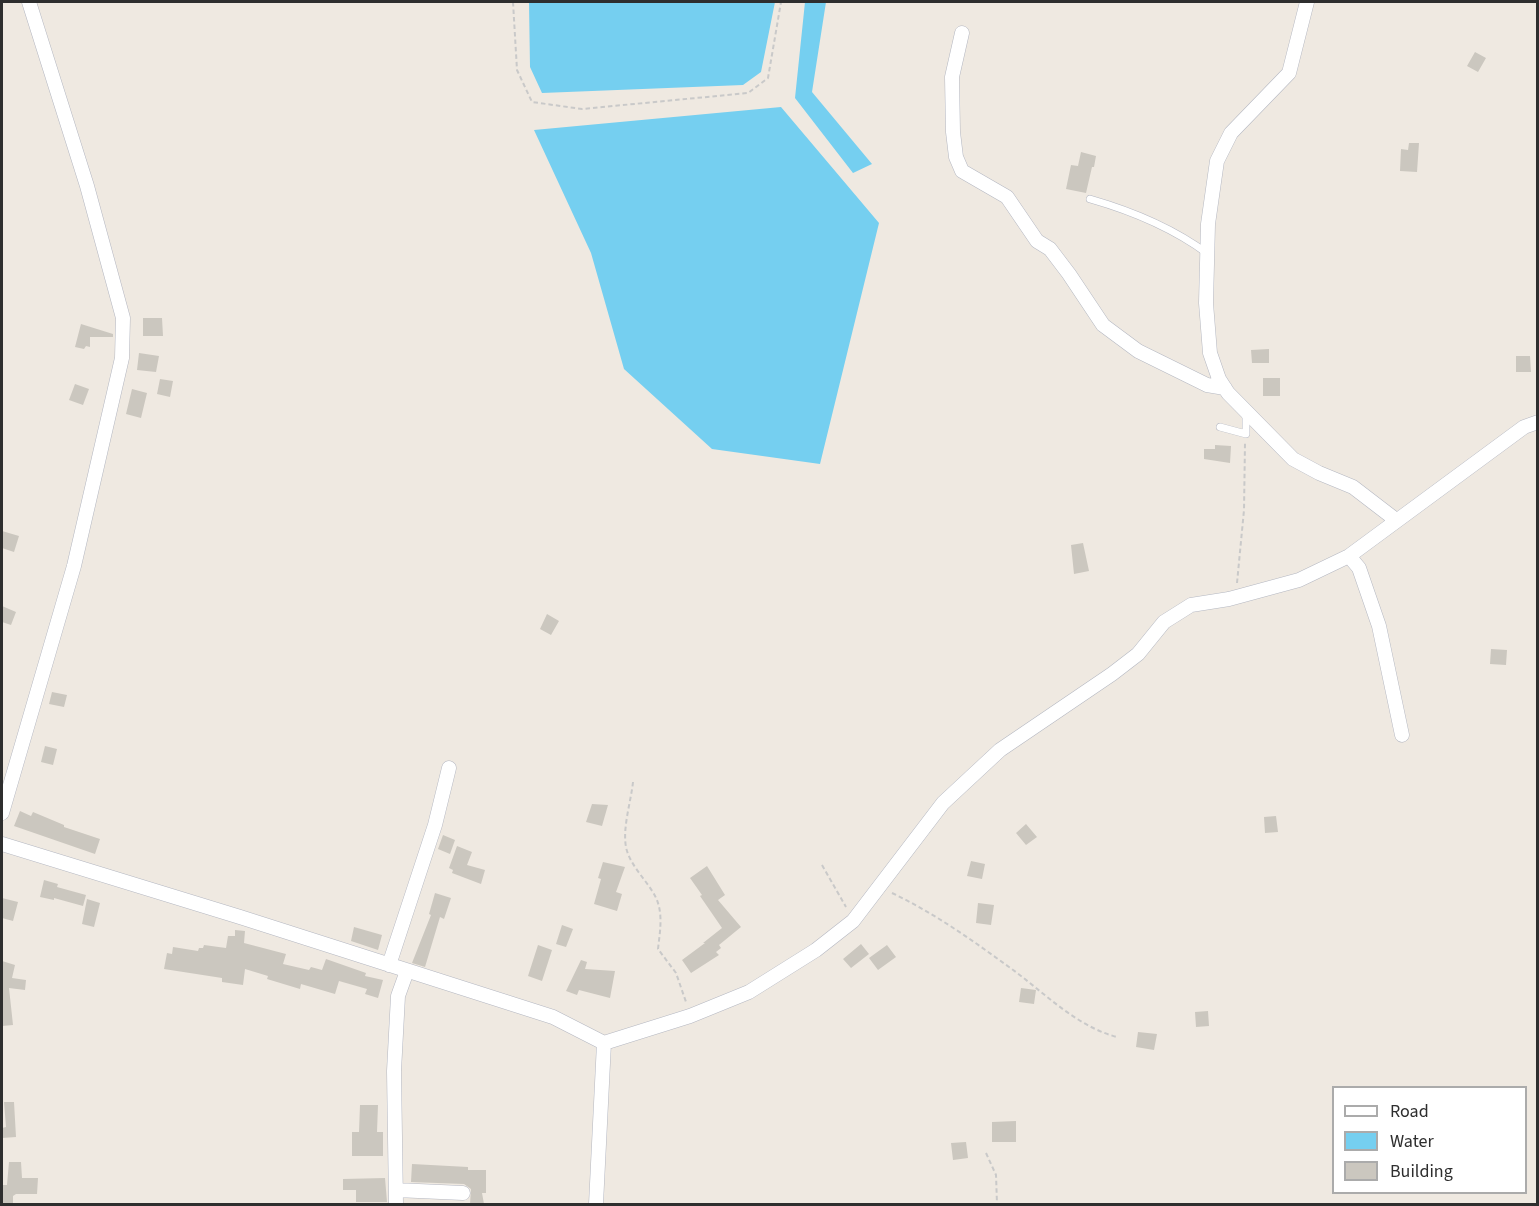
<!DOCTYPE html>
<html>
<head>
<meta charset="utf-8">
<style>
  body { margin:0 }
  #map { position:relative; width:1539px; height:1206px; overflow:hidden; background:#efe9e1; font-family:"Source Sans 3",sans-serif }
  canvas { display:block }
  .frame { position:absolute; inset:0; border:3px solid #2e2e2e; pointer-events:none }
  .legend { position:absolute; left:1332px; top:1086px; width:195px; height:108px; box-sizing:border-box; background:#fff; border:2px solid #ababab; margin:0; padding:8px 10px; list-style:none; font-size:18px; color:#2e2e2e }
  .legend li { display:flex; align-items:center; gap:12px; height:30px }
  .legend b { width:30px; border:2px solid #ababab }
</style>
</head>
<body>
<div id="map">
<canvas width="1539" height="1206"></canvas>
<div class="frame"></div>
<ul class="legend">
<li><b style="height:8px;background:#fff"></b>Road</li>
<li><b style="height:16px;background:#75cff0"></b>Water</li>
<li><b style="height:16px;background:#cbc7bf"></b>Building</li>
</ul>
</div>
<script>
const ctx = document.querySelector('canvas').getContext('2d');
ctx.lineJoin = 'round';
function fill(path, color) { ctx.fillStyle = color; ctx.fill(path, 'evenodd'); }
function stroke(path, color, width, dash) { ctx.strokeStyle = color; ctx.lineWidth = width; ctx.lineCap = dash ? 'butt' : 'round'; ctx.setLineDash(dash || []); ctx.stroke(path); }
fill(new Path2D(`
  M529 2H775L761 72 743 85 542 93 530 67Z
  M805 2H826L812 92 872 164 853 173 795 98Z
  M781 107 879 223 820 464 712 449 624 369 591 253 534 130Z`), '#75cff0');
fill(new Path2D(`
  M1475 52 1486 58 1478 72 1467 66Z
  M1409 143H1419L1417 172 1400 171 1401 149 1408 150Z
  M1081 152 1096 156 1094 167H1092L1086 193 1066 189 1071 165 1078 166Z
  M143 318H162L163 336H143Z
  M81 324 113 334V337H90V347L86 346 84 349 75 347Z
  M1269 349V363H1252L1251 350Z
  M139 353 159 356 156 372 137 370Z
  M1516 356H1530L1531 372H1516Z
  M1263 378H1280V396H1263Z
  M160 379 173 381 170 397 157 394Z
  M75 384 89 389 83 405 69 400Z
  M132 389 147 393 141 418 126 414Z
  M1215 445 1231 446 1230 463 1204 459V449H1215Z
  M2 531 19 536 14 552 2 548Z
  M1083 543 1089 571 1074 574 1071 545Z
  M2 606 16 612 11 625 2 622Z
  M547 614 559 621 551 635 540 629Z
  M1491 649 1507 650 1506 665 1490 664Z
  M52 692 67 695 64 707 49 704Z
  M45 746 57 749 53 765 41 762Z
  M592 804 608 805 602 826 586 822Z
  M20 811 31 816 33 812 64 825V827L100 839 95 854 14 826Z
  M1276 816 1278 832 1265 833 1264 817Z
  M1026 824 1037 837 1026 845 1016 833Z
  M443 835 455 840 450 854 438 849Z
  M457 846 472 852 467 865 485 870 481 884 452 873 453 870 449 868Z
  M971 861 985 864 982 879 967 876Z
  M603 862 625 867 616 892 622 894 617 911 594 904 601 879 598 878Z
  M707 866 725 895 718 900 741 927 719 945 721 948 716 952 719 955 691 973 682 960 705 943H703L722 928 700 896 702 895 690 878Z
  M44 880 58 884 57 887 86 895 83 906 54 898V900L40 897Z
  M435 893 451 898 444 919 440 917 425 967 412 963 431 915 429 914Z
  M2 898 18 902 13 921 2 918Z
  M87 899 100 903 94 927 82 924Z
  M978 903 994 905 991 925 976 923Z
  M562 925 573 929 566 947 556 944Z
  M354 927 382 935 378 950 351 941Z
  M235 930 245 931 244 943 286 954 283 964 309 970 311 967 322 970 326 959 366 973 365 976 383 980 378 998 365 994 367 989 339 981 335 994 301 984 300 989 267 979 268 976 245 969 243 985 222 982V978L164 969 167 953 172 954 173 947 198 951 199 948H203L204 945 226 948 228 936H235Z
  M861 944 869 954 851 968 843 959Z
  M538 945 552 950 542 981 528 976Z
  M887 945 896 957 878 970 869 958Z
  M581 960 587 962 585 969 615 971 610 998 579 990 577 995 566 991Z
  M2 961 15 965 12 978 26 980 25 990 9 988 13 1025 2 1026Z
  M1021 988 1036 990 1034 1004 1019 1002Z
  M1208 1011 1209 1026 1196 1027 1195 1012Z
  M1138 1032 1157 1034 1154 1050 1136 1047Z
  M4 1102H14L16 1137 2 1138V1128L6 1127Z
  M360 1105H378L377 1132H383V1156H352V1132H359Z
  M1016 1121V1142H992V1122Z
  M966 1142 968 1158 953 1160 951 1143Z
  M9 1162H21L22 1178H38L37 1194H16L13 1196V1204H2V1185H7Z
  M412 1164 468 1167V1170H486V1193H482L484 1204H470L471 1189 464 1184 411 1182Z
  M385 1178 387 1202H356V1190H343V1179Z`), '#cbc7bf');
const service = new Path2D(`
  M1090 199C1132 211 1173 228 1208 254
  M1220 427 1246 434V414`);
const minor = new Path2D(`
  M1307 2 1289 73 1231 133 1217 161 1208 224 1206 303 1210 353 1219 379 1228 393 1293 459 1319 473 1353 487 1396 520
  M962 33 952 77 953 132 956 157 962 171 1007 197 1037 241 1050 249 1069 274 1103 325 1138 351 1207 385 1225 388
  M1349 556 1359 568 1379 626 1402 735
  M2 813 74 566 122 358 123 318 87 186 29 2
  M2 844 240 917 553 1017 604 1043 690 1016 749 992 816 950 853 921 943 803 1000 750 1112 674 1138 654 1164 622 1191 605 1229 599 1299 580 1349 556 1524 427 1538 422
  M389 965 435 825 449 768
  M396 1190 463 1193
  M396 1204 394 1071 398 996 407 971
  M596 1204 604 1043`);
stroke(service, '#b4b7c1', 8);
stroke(minor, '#b4b7c1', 15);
stroke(new Path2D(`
  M513 2 517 70 532 102 582 109 748 93 768 78 781 2
  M1237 583 1244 510 1245 443
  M633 782C631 802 621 832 627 851 632 867 646 880 654 894 664 911 660 931 658 949L676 973 686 1002
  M822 865 846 907
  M892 893C934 913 972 940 1009 967 1044 992 1075 1026 1117 1037
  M986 1153 996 1175 997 1204`), '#c9c9c9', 2, [4.5, 3]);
stroke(service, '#fff', 7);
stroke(minor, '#fff', 14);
</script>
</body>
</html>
